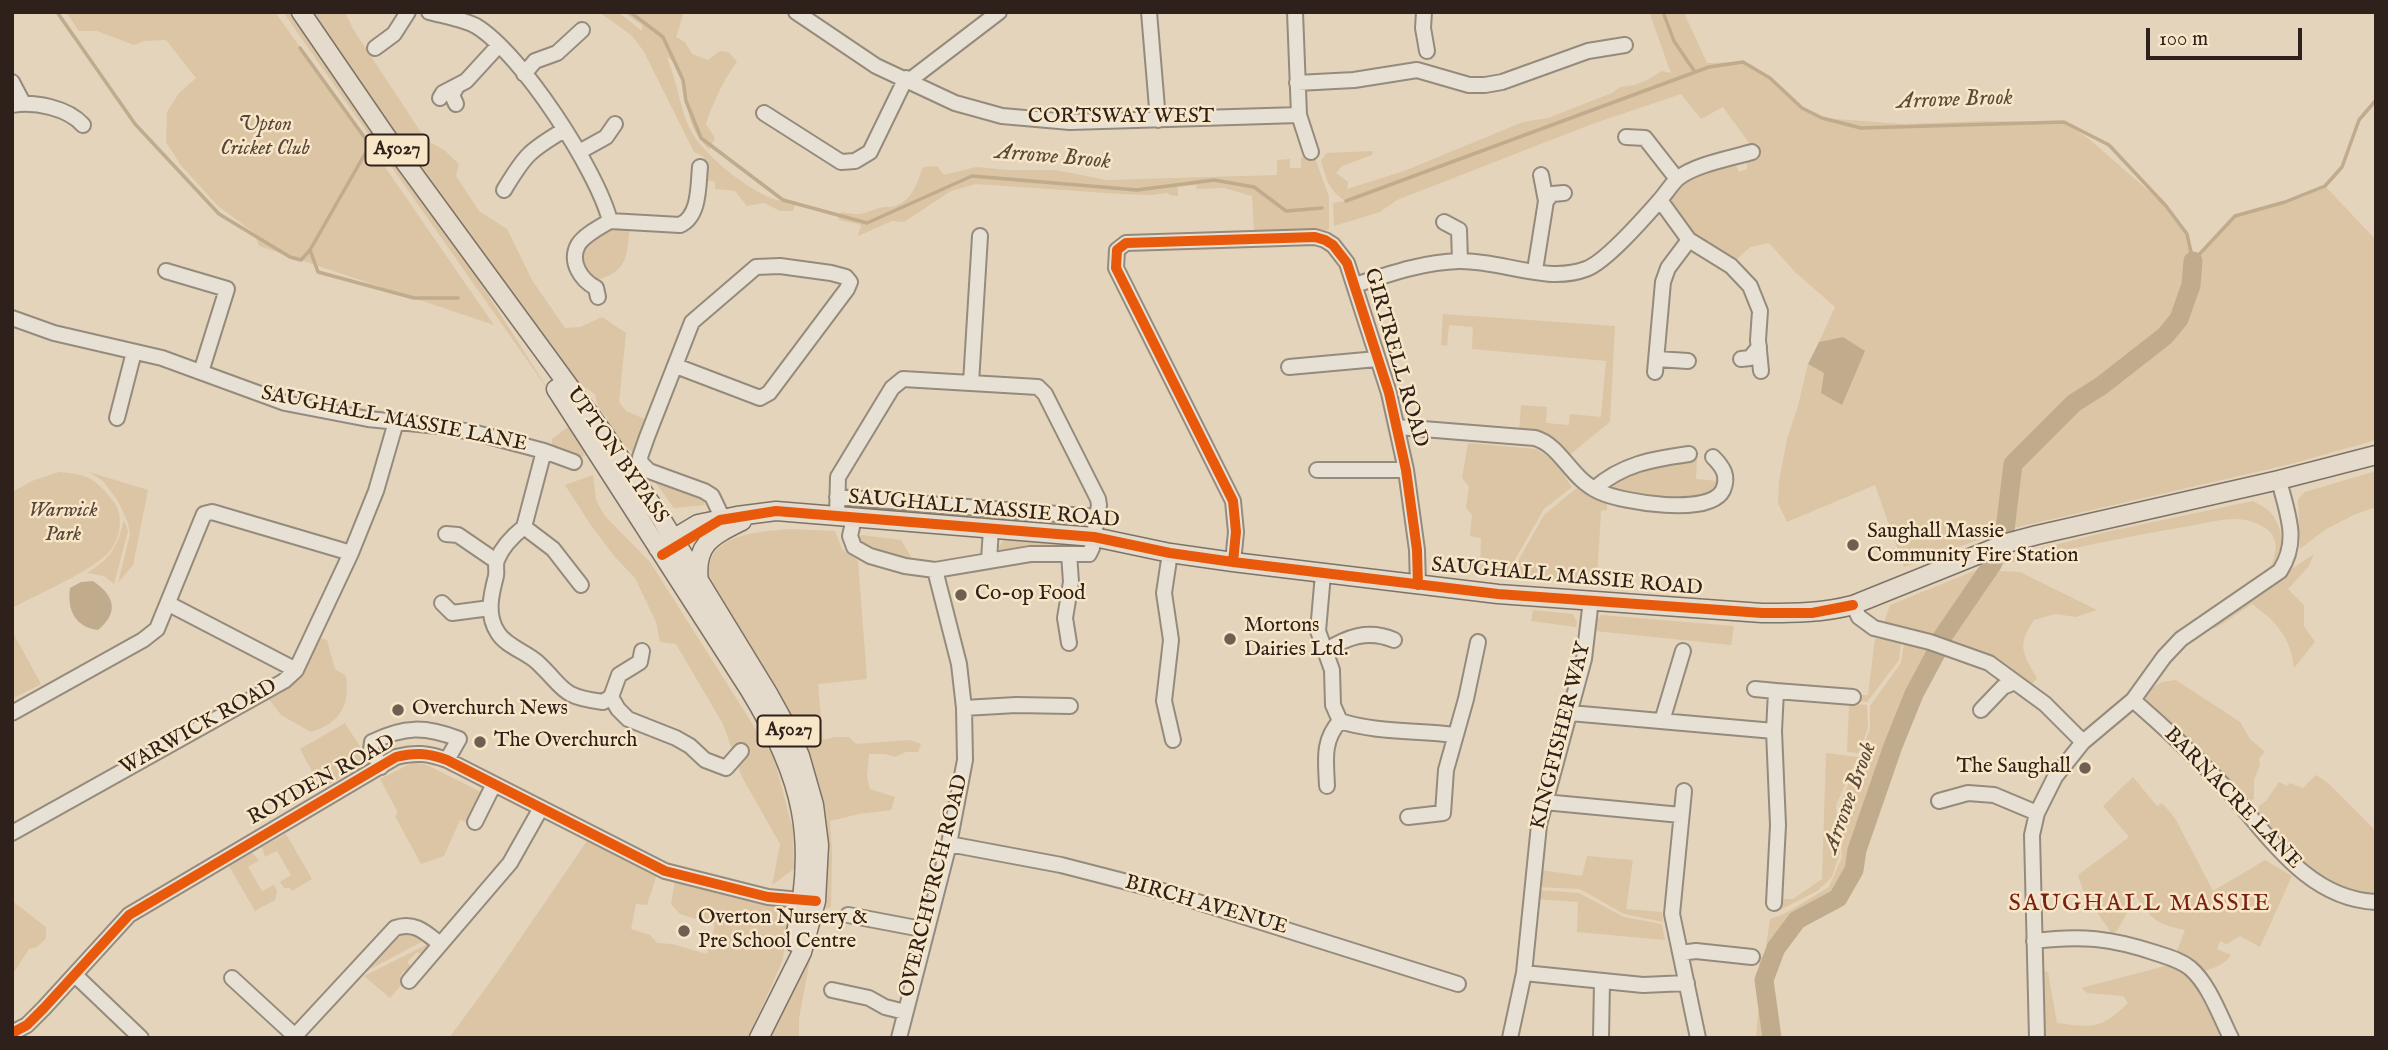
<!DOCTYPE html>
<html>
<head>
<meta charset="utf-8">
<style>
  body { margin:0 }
  #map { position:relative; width:2388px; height:1050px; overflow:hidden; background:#e4d4bb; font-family:"IM FELL English",serif }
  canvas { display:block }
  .frame { position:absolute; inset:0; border:14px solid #2e201a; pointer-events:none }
  .scale { position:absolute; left:2146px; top:28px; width:156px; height:32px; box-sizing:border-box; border:4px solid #2e201a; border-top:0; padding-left:9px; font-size:21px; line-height:24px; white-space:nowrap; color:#2e201a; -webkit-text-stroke:5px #f8e6c8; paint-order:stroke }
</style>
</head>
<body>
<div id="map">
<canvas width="2388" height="1050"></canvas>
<div class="frame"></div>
<div class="scale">100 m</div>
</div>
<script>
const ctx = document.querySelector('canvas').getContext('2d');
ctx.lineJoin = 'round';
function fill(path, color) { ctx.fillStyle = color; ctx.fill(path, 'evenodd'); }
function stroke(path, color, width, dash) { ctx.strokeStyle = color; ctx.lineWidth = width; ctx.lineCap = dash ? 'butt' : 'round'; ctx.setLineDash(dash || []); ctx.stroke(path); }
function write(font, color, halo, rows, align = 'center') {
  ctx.font = font + ' "IM FELL English",serif'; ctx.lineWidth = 5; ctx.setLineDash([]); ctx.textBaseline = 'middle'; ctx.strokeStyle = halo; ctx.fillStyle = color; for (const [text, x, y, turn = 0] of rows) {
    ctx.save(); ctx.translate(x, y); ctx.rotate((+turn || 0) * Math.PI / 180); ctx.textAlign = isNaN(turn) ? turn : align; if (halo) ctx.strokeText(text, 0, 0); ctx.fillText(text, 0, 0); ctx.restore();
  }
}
fill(new Path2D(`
  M66 12H275L358 128 494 325 259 246 254 233 217 205 180 164 166 142 167 112 179 93 196 78 166 40 144 41 134 45 97 31H79Z
  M283 12H296L471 268 553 397Z
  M309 12H345L353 29 426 140 444 150 459 164 456 176 479 211 507 229 532 280 565 328 580 327 602 317 626 333 619 402 626 411 647 420 637 456 610 432 607 417 598 409 595 394 575 381 531 326Z
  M599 12H618L642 31V25L623 12H684L676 37 685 42 692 54 708 60 720 51 729 52 737 62C723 80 713 103 706 124L715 138 709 150C702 141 694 133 691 122 684 100 688 70 667 57 675 78 679 99 686 120 695 148 738 182 764 195 772 200 785 201 795 204L793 211H780L764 203 747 206 735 191 715 189V182L705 180 704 157 694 152 643 50 631 35Z
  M1649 12H1689L1685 15 1707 63 1743 62 1770 78 1802 108 1822 118 1903 124 1984 121 2064 122 2089 139 2166 206 2187 234 2193 260 2235 216 2285 202 2325 186 2376 240V440L2291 464 2005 530 1904 567 1875 485 1787 522 1778 503 1779 481 1787 439 1798 406 1808 364 1824 373 1843 337 1819 342 1835 307 1795 272 1769 243 1750 247 1734 262 1695 237 1670 205V198L1675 190 1696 176 1730 164 1736 166 1739 172 1747 169V163L1757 154 1723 107 1701 119 1681 94 1592 124 1397 200 1380 212 1334 226 1333 203 1345 201C1329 190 1326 179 1321 161L1326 153 1373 151 1372 155 1342 166 1336 173 1348 182 1347 189 1404 171 1523 122 1548 118 1612 93 1620 87 1635 85 1647 80 1662 71 1671 73Z
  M1314 155 1329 197V229L1322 232 1254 231 1252 196 1224 188 1197 189 1196 185 1178 187V196L1169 195 1168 193 1150 195 1121 194 976 184 951 191 904 222 892 221 858 236 861 225 839 220 838 215 842 212C862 216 861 214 879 208 885 206 890 208 895 206 913 200 917 183 923 167L937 166 944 175 976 167 1009 170H1055L1107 180 1277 175V160L1290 159V168H1301V157Z
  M630 226C626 258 629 271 594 281L579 260C585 234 606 228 630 226Z
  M1443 314 1615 326 1610 422 1568 456 1519 432 1521 405 1547 407 1546 423 1569 425 1570 414 1601 417 1606 361 1472 349 1473 327 1449 325 1447 346 1441 345Z
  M568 427 580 442 585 456 582 457 552 449V439Z
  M1468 443 1536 449 1553 460 1572 487 1544 509 1505 577 1480 575 1481 538 1470 536 1472 515 1466 508 1469 487 1462 478Z
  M1697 459 1696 479 1717 481V491C1683 508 1645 497 1610 490L1607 487C1637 467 1663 464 1697 459Z
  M2376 471V507L2356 514 2326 529 2300 549 2298 499 2305 492Z
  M59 472C88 474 96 479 113 501 124 514 121 538 110 551 94 570 36 595 12 608V492L32 481Z
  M89 472 148 490 133 565 118 583 130 534 128 523 118 501 103 481Z
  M593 475 596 500 604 515 650 562 774 758 793 830 794 869 772 885 780 844 742 777 723 724 676 644 660 642 656 622 635 578 615 557 592 527 565 485Z
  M652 478 703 498 705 505 674 508Z
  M1578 487 1594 497 1607 501V510L1601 511 1597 578 1594 583 1512 578 1519 559 1544 515Z
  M2253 501C2258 504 2267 508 2271 513 2287 533 2286 563 2266 577 2278 553 2284 533 2253 522 2233 514 2204 524 2184 527 2122 537 2061 551 2000 565V571L2020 572 2097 610 2076 617 2055 614 2034 620C2017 645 2022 653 2037 678L2031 685C2004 666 1980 648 1946 643L1992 565H1999L2009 558 2043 548 2106 532Z
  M124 520 128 531 114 584 104 576 87 573C111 558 117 548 124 520Z
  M792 529 835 531 842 549 858 561 867 679 818 684 823 740 834 737H849L856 744 909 740 921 744 918 752H906L895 757 885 754H869L867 777 870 789 895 797 891 810 859 814 830 821 832 853 831 907 820 911 824 870 709 584C701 533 756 532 792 529Z
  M861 535 901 540 914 562 866 549 858 539Z
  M1004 539 1086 545V549L1004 554 1000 552 999 547Z
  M2314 554 2309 566 2288 589 2304 605V626L2315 642 2294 668C2291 638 2276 621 2252 604L2216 628H2204Z
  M1984 567 1935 638 1884 623 1890 605Z
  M1533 610 1573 614 1577 622 1576 627 1531 621Z
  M1601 615 1734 626 1731 645 1595 631 1597 620Z
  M12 631 41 684 12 699Z
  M317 637 327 640 335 669 346 676C350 706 340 723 311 732L281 715 268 698 281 686Z
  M1875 639H1887L1901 642 1899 660 1867 702 1858 701 1859 695H1868Z
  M1904 643 1930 650 1933 654 1907 693 1889 734 1842 886C1838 889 1835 894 1830 897 1823 902 1813 904 1806 909 1764 939 1758 991 1772 1038H1756L1760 993 1759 959 1765 954 1770 919 1784 914 1829 887 1842 857 1839 807 1870 729V706L1901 663Z
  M2176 680 2240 722 2250 739 2265 752 2259 758 2260 765 2254 780V799L2249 802 2240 798 2142 702 2144 693 2162 682Z
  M1853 704 1867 705 1868 727 1859 753 1847 752 1849 706Z
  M345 723 369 761 321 789 300 749Z
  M1826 753 1858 757 1836 805 1840 853 1832 877 1817 891 1776 912 1778 899H1793L1822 879Z
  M414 762 429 766 481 792 466 822 460 820 444 856 421 864 395 816 398 813 380 779Z
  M2316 775 2328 783 2376 831V897H2363L2315 876 2284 848 2258 815 2259 806 2266 801 2279 782 2287 786 2290 783 2303 788Z
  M2133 777 2157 806 2162 803 2175 818 2213 891 2265 860 2292 876 2260 947 2240 936 2227 944 2220 941 2217 949 2231 955C2225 965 2213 968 2202 972L2186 956 2182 958 2176 953 2185 930C2156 924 2152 920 2136 896L2117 931 2112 934 2084 894 2078 875 2129 837 2103 806Z
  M286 834 312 879 292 891 290 888H284L280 882 291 875 277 851 265 857 262 847Z
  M589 838 657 874 647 905 636 904 631 929 650 935 657 943 672 944 707 954 715 925 680 914 671 904 675 881 781 907 791 917 782 962 748 1038H449L496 974Z
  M252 853 259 860 248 867 262 891 274 885 277 891 275 900 255 911 229 866Z
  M1587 856 1633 860 1626 909 1662 912 1663 922 1624 914 1580 889 1538 887 1540 870 1582 876Z
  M1538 890 1579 893 1624 917 1662 924 1665 940 1577 932 1578 902 1537 899Z
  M12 903H15L46 927V938L37 947 29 949 12 975Z
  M406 928 427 939 361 974 400 930Z
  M430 941 432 946 426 956 417 952 407 962 414 969 407 973 404 971 400 976 405 981 390 998 364 976 428 944Z
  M811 955 799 1018V1038H767Z
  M2173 964C2201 980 2210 1010 2224 1038H2045L2044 971 2048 972 2057 1023C2092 1028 2102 1029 2128 1003L2123 996 2087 993 2081 988Z`), '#dbc5a4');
fill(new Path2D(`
  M1843 337 1865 351 1842 405 1821 393 1824 373 1808 364 1819 342Z
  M93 581C114 595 120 612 98 630 75 627 67 610 70 588L81 582Z`), '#c0ab8d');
stroke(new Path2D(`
  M57 12 135 124 219 214 290 257 301 260 310 250
  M630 12 663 37 683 80 686 101 701 138 783 200 867 223 972 176 1137 190 1214 180 1254 187 1286 211 1322 208
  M1663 12 1674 41 1695 72
  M300 48 370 145 310 250 318 272 414 298H458
  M1346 201 1709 67 1743 62 1770 78 1802 108 1822 118 1861 128 2064 122 2109 145 2166 206 2187 234 2193 261
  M2194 260 2235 216 2285 202 2325 186 2342 167 2359 120 2376 100`), '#c0ab8d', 3.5);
stroke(new Path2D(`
  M2005 530 2013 464 2074 403 2101 386 2165 336 2179 319 2191 285 2193 261
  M1772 1038 1764 980 1776 948 1797 920 1838 898 1854 870 1857 850 1893 746 1914 694 1937 651 1941 639 1993 563`), '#c0ab8d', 19);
const minor = new Path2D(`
  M429 12C444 16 463 19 476 26 521 53 597 170 610 221
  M796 12 876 66 955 103 1002 116 1070 122 1299 115
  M1149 12 1158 120
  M1295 12 1299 115 1311 152
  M1424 12 1423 28 1427 51
  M375 48 394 34 408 12
  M524 74 535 61 557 53 582 30
  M910 80 999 12
  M12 82 23 103
  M1297 83 1354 80 1417 70 1469 85H1485L1502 82 1588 51 1625 45
  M456 88 452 95 456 104
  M440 98 443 93 466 81 499 45
  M12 105C35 101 68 108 83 125
  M764 113 841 162 855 161 870 152 906 78
  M1626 137 1645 138 1677 179
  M579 152 606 137 615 124
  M504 190C525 155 529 151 564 130
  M1660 200 1689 240 1731 266 1750 286 1760 311 1758 340 1761 371
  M1546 201 1552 194 1564 193
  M610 221 680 225C700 216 698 186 700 167
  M1444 222 1459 230 1460 261
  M1535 270 1546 201 1541 175
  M166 271 227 289 201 372
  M1355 285C1389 274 1423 262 1459 261 1501 260 1546 284 1586 269 1606 262 1645 217 1660 200 1666 193 1671 185 1677 179 1693 165 1731 158 1752 152
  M598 297 596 288C581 280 569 262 578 245 584 235 600 227 610 221
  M12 318 54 333 162 358 285 403 368 419 438 426 476 433 544 451 574 462
  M1657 359 1688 361
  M1741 359 1750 358 1759 347
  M676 366 760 398 769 393 847 289 850 282 846 277 831 273 780 266 756 267 692 322 647 437 640 457 641 463 649 471 704 491 712 496 723 519
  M1289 367 1377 359
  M1655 372 1663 282 1668 268 1689 240
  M971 383 980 236
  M117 418 134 352
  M1398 427 1535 438C1562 446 1570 479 1600 492 1622 502 1710 517 1723 490 1729 476 1723 467 1713 457
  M544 451 524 527C514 535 502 547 497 560 495 565 497 571 496 576 491 595 486 615 498 633 506 646 526 652 537 662 566 689 559 696 603 702L611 697
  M1317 470H1406
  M1594 489C1622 464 1653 459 1689 454
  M837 497 1097 517
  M837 516 838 477 892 388 903 379 1038 387 1045 394 1098 499 1099 505 1092 548 1089 554H1030L935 570 905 566 870 556 854 547 850 536 854 518
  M524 527 553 549 581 585
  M446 534 458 535 496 561
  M1170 553 1164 593 1171 640 1164 701 1173 740
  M1069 554 1071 582 1065 618 1069 643
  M989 560 991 529
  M1233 562 1236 532 1233 501 1116 268 1117 250 1126 243 1315 237 1325 240 1333 245 1347 263 1389 393 1406 470 1417 550 1418 585
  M1323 574 1318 631 1332 670 1333 705 1340 721C1377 733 1417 730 1455 735
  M442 603 452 613 490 608
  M169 604 296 670
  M1853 605 1859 617 1874 628 1930 642 1989 663 2045 704 2083 742
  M1325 651C1347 637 1368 629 1394 640
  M1755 689 1776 691
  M611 697 618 709 628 719 676 738 690 746 705 760 726 768 741 751
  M611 697 619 675 640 662 642 651
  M2133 700C2164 727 2194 755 2223 785 2267 832 2305 899 2376 902
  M964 708 1016 705 1070 706
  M1981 710 2003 687 2015 682
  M12 713 143 640 157 629 204 514 212 512 351 553
  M1570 713 1774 731
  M1662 721 1683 651
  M381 767 371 750 372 742C404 726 425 726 459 739L447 760
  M1327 786C1326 761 1322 741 1340 721
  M1684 791 1672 914 1698 1038
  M1939 801 1968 793 1994 795 2037 813
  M1544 802 1681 815
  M1408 817 1443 813 1446 770 1466 699 1478 642
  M475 822 494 784
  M12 833 284 681 296 670 351 553 376 491 396 422
  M949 844 1061 865 1166 892 1458 984
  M1774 903 1778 825 1774 731 1776 691 1853 697
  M848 915 927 930
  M2034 941C2081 935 2111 938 2156 953 2168 957 2180 960 2190 968 2209 984 2220 1016 2231 1038
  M1680 953 1696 951 1752 957
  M1524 973 1643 985 1687 983
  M75 975 141 1038
  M232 978 295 1036
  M409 981 510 863 541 808
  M832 990 869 998 885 1007 905 1012
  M12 1033 27 1025 44 1008 129 915 396 757C415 752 428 753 447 760L665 871 768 897 811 901
  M293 1038 395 928C415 921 426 933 440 944
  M899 1038 949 844 965 760 964 708 959 664 935 570
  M1510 1038 1524 973 1539 825 1584 659 1591 600
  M1601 1038 1602 981
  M2037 1038 2032 835 2037 813 2055 777 2083 742 2133 700 2164 657 2181 639 2280 571C2300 540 2287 514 2279 480`);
const major = new Path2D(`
  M301 12 388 139 604 434 662 520 769 695 791 735 800 756 814 805 819 845 816 901 802 952 759 1038
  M556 389 749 689C803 777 818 840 794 942
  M658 548 698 524 737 516 776 511 1094 537 1170 553 1233 562 1498 594 1762 613C1794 613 1823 613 1853 605L2007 543 2037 535 2279 480 2376 455
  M699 582C694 544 712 536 742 521`);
stroke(minor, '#958b7c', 18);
stroke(major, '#7d7366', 21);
stroke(minor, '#e7e0d4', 14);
stroke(major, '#e4dbcc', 18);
stroke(new Path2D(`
  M662 555 720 520 776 511 1094 537 1170 553 1233 562 1498 594 1762 613H1812L1853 605
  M1233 562 1236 532 1233 501 1116 268 1117 250 1126 243 1315 237 1325 240 1333 245 1347 263 1389 393 1406 470 1417 550 1418 585
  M12 1033 27 1025 44 1008 129 915 396 757C415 752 428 753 447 760L665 871 768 897 816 901`), '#e8590c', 10);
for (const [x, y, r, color] of [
  [1853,545,7,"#6e5f52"],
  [961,595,7,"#6e5f52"],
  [1230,639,7,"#6e5f52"],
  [398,710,7,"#6e5f52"],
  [480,742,7,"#6e5f52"],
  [2085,768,7,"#6e5f52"],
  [684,931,7,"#6e5f52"]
]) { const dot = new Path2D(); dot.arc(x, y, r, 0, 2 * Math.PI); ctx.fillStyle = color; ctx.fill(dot); stroke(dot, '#f8e6c8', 2.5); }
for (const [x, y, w] of [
  [397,150,63],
  [789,731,63]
]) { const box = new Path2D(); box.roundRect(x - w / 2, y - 15.5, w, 31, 5); ctx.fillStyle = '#f8e6c8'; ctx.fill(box); stroke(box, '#2e201a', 2); }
write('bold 19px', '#2e201a', null, [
  ["A5027",397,150],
  ["A5027",789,731]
]);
write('21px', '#2e201a', '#f8e6c8', [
  ["CORTSWAY WEST",1121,118],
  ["GIRTRELL ROAD",1395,358,74],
  ["SAUGHALL MASSIE LANE",394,420,11],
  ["UPTON BYPASS",616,456,55],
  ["SAUGHALL MASSIE ROAD",984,510,5],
  ["SAUGHALL MASSIE ROAD",1567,578,5],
  ["WARWICK ROAD",199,728,-29],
  ["KINGFISHER WAY",1562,736,-76],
  ["ROYDEN ROAD",322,781,-29],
  ["BARNACRE LANE",2232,799,46],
  ["OVERCHURCH ROAD",935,886,-76],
  ["BIRCH AVENUE",1206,906,16]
]);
write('italic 21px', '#574638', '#f8e6c8', [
  ["Upton",265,126],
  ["Cricket Club",265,150],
  ["Warwick",63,512],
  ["Park",63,536]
]);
write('21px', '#2e201a', '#f8e6c8', [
  ["Saughall Massie",1867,533],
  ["Community Fire Station",1867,557],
  ["Co-op Food",975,595],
  ["Mortons",1244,627],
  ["Dairies Ltd.",1244,651],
  ["Overchurch News",412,710],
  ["The Overchurch",494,742],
  ["The Saughall",2071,768,"right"],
  ["Overton Nursery &",698,919],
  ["Pre School Centre",698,943]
], 'left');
write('italic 23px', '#5c4a3b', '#f8e6c8', [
  ["Arrowe Brook",1955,101,-2],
  ["Arrowe Brook",1053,158,5],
  ["Arrowe Brook",1851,798,-70]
]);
ctx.letterSpacing = '2px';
write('24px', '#7a1f14', '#f8e6c8', [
  ["SAUGHALL MASSIE",2140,905]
]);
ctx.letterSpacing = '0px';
</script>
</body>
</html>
